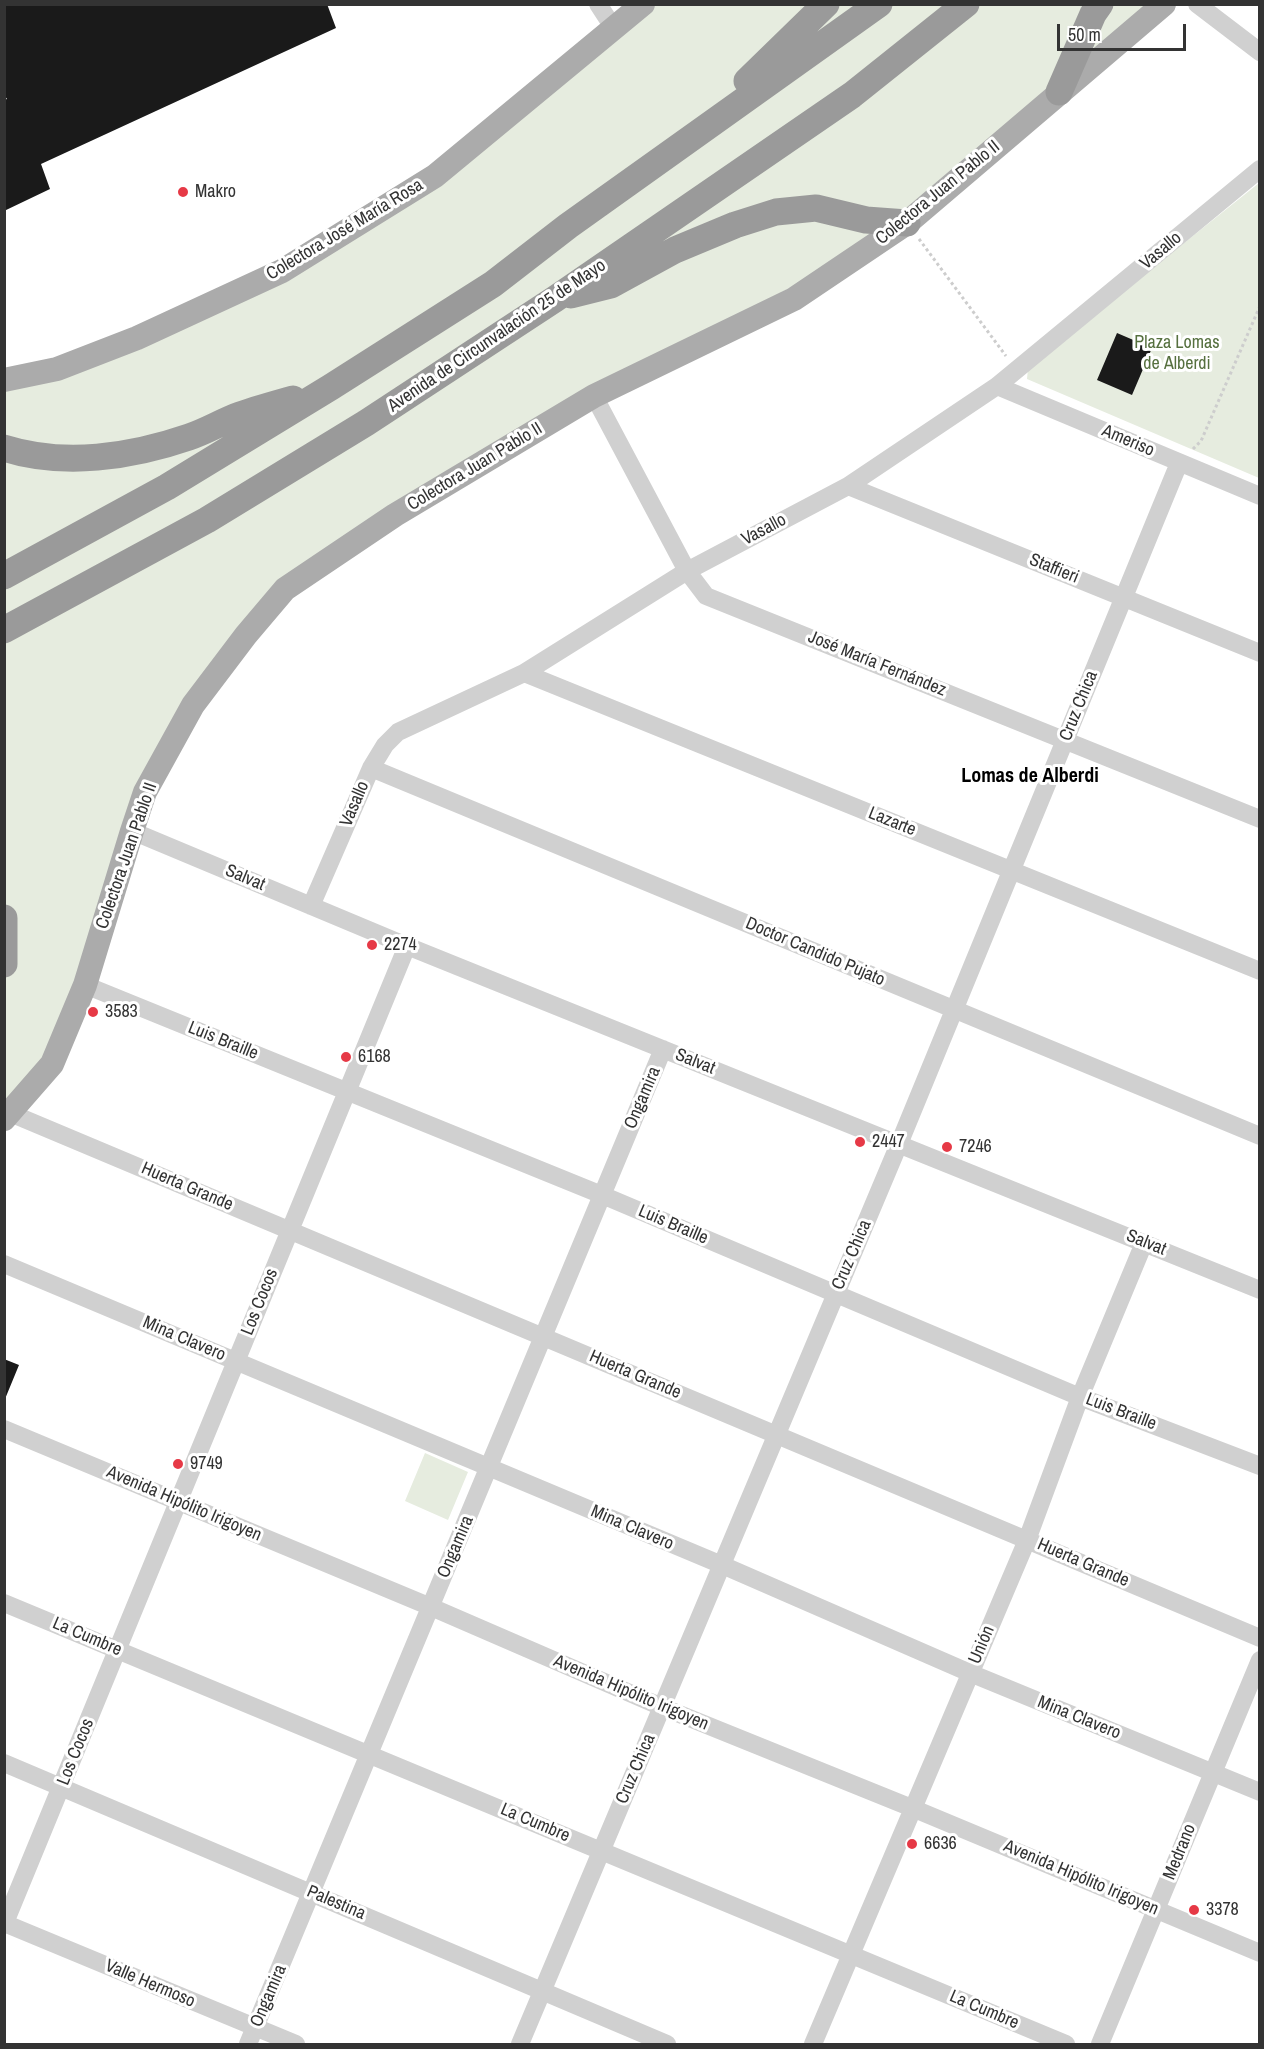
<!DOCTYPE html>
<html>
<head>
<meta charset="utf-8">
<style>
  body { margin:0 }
  #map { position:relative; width:1264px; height:2049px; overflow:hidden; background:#fff; font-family:"Archivo Narrow",sans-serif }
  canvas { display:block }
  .frame { position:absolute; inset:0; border:6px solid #333; pointer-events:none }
  .scale { position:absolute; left:1057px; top:24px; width:129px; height:27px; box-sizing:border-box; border:3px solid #333; border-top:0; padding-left:8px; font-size:18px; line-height:21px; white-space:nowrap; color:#333; -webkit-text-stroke:4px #fff; paint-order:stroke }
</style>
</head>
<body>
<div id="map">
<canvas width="1264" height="2049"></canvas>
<div class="frame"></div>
<div class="scale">50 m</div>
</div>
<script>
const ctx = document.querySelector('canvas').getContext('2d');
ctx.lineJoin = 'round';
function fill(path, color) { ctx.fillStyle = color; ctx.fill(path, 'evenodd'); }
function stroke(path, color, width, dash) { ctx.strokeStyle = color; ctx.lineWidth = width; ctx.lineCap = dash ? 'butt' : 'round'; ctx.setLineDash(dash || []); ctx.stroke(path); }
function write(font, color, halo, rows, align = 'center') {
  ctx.font = font + ' "Archivo Narrow",sans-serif'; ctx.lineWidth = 6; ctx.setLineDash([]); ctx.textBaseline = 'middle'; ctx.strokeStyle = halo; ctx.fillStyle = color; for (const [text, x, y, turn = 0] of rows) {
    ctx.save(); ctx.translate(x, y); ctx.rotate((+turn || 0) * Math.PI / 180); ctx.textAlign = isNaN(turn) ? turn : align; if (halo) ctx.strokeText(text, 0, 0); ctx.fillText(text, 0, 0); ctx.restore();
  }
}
fill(new Path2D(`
  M643 5H1164L907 223 594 396 285 589 145 792 52 1064 5 1119V380L137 338 435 176Z
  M1259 183V478L1027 379 1028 368Z
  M425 1453 468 1472 448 1520 405 1501Z`), '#e6ecdf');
fill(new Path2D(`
  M4 4H327L336 28 41 164 50 189 4 211V100L7 99 4 95Z
  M1117 333 1152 348 1132 395 1097 380Z
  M4 1359 19 1365 5 1399H4Z`), '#1a1a1a');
stroke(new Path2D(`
  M919 239 1006 356
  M1193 449 1201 441 1260 306`), '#cdcdcd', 3, [3, 3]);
stroke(new Path2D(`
  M598 4 613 27
  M1197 4 1260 52
  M997 386 1260 496
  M594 396 687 571 706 596 1260 819
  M848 486 1260 653
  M524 673 1260 971
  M371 768 1260 1136
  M132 831 407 946 1260 1290
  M311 906 371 768 385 745 398 732 524 673 687 571 848 486 997 386 1260 169
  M85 985 602 1195 1080 1397 1260 1466
  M10 1113 1260 1638
  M4 1264 722 1565 970 1673 1260 1792
  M4 1429 431 1607 662 1707 912 1808 1260 1953
  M4 1603 1066 2044
  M4 1763 667 2044
  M4 1923 296 2044
  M4 1925 407 946
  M248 2044 663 1049
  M520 2044 899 1144 1179 463
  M813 2044 1027 1540 1080 1397 1144 1243
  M1100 2044 1260 1660`), '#d0d0d0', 18);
stroke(new Path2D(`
  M4 380 57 369 137 338 282 271 435 176 643 4
  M4 1119 52 1064 85 985 132 831 145 792 193 705 246 635 285 589 395 515 594 396 794 299 907 223 1164 4`), '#ababab', 24);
stroke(new Path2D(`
  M747 81 826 4
  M1059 92 1093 14 1100 4
  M571 295 611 285 675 250 735 225 776 212 816 208 866 220 907 223
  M4 448C64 467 131 457 189 437 207 431 223 421 240 415 257 409 275 404 293 399
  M4 576 167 487 331 387 493 284 568 226 879 4
  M4 630 207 520 366 423 555 299 852 95 966 4
  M4 918V964`), '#9a9a9a', 27);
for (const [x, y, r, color] of [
  [183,192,6,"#e63946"],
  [372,945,6,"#e63946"],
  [93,1012,6,"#e63946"],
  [346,1057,6,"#e63946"],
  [860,1142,6,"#e63946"],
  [947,1147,6,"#e63946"],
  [178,1464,6,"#e63946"],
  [912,1844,6,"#e63946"],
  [1194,1910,6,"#e63946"]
]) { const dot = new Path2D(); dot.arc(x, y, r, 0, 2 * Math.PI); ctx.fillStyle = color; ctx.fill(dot); stroke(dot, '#fff', 2); }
write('18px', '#333', '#fff', [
  ["Makro",195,192],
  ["2274",384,945],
  ["3583",105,1012],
  ["6168",358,1057],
  ["2447",872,1142],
  ["7246",959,1147],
  ["9749",190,1464],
  ["6636",924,1844],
  ["3378",1206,1910]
], 'left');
write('18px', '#333', '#fff', [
  ["Colectora Juan Pablo II",938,193,-39],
  ["Colectora José María Rosa",345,230,-31],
  ["Vasallo",1161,251,-40],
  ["Avenida de Circunvalación 25 de Mayo",497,336,-34],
  ["Ameriso",1128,441,23],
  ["Colectora Juan Pablo II",475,467,-31],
  ["Vasallo",764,530,-28],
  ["Staffieri",1054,569,22],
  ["José María Fernández",877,664,22],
  ["Cruz Chica",1079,706,-68],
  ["Vasallo",355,804,-67],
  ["Lazarte",892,822,22],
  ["Colectora Juan Pablo II",127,856,-71],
  ["Salvat",245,878,23],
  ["Doctor Candido Pujato",815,952,23],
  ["Luis Braille",223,1041,22],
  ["Salvat",695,1062,22],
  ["Ongamira",643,1098,-67],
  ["Huerta Grande",187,1187,23],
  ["Luis Braille",673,1225,23],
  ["Salvat",1146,1243,22],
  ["Cruz Chica",852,1255,-67],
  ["Los Cocos",260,1302,-68],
  ["Mina Clavero",184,1339,23],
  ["Huerta Grande",635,1375,23],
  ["Luis Braille",1121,1412,21],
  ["Avenida Hipólito Irigoyen",184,1504,23],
  ["Mina Clavero",632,1528,23],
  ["Ongamira",456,1547,-67],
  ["Huerta Grande",1083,1563,23],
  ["La Cumbre",87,1637,23],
  ["Unión",982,1645,-67],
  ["Avenida Hipólito Irigoyen",631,1693,23],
  ["Mina Clavero",1079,1718,22],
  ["Los Cocos",76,1752,-68],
  ["Cruz Chica",636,1769,-67],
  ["La Cumbre",535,1823,23],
  ["Medrano",1180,1852,-68],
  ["Avenida Hipólito Irigoyen",1081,1878,23],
  ["Palestina",336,1903,23],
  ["Valle Hermoso",150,1984,23],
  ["Ongamira",269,1996,-67],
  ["La Cumbre",984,2010,23]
]);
write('18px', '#56703f', '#fff', [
  ["Plaza Lomas",1177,343],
  ["de Alberdi",1177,364]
]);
write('bold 20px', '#000', '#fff', [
  ["Lomas de Alberdi",1030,777]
]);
</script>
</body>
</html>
